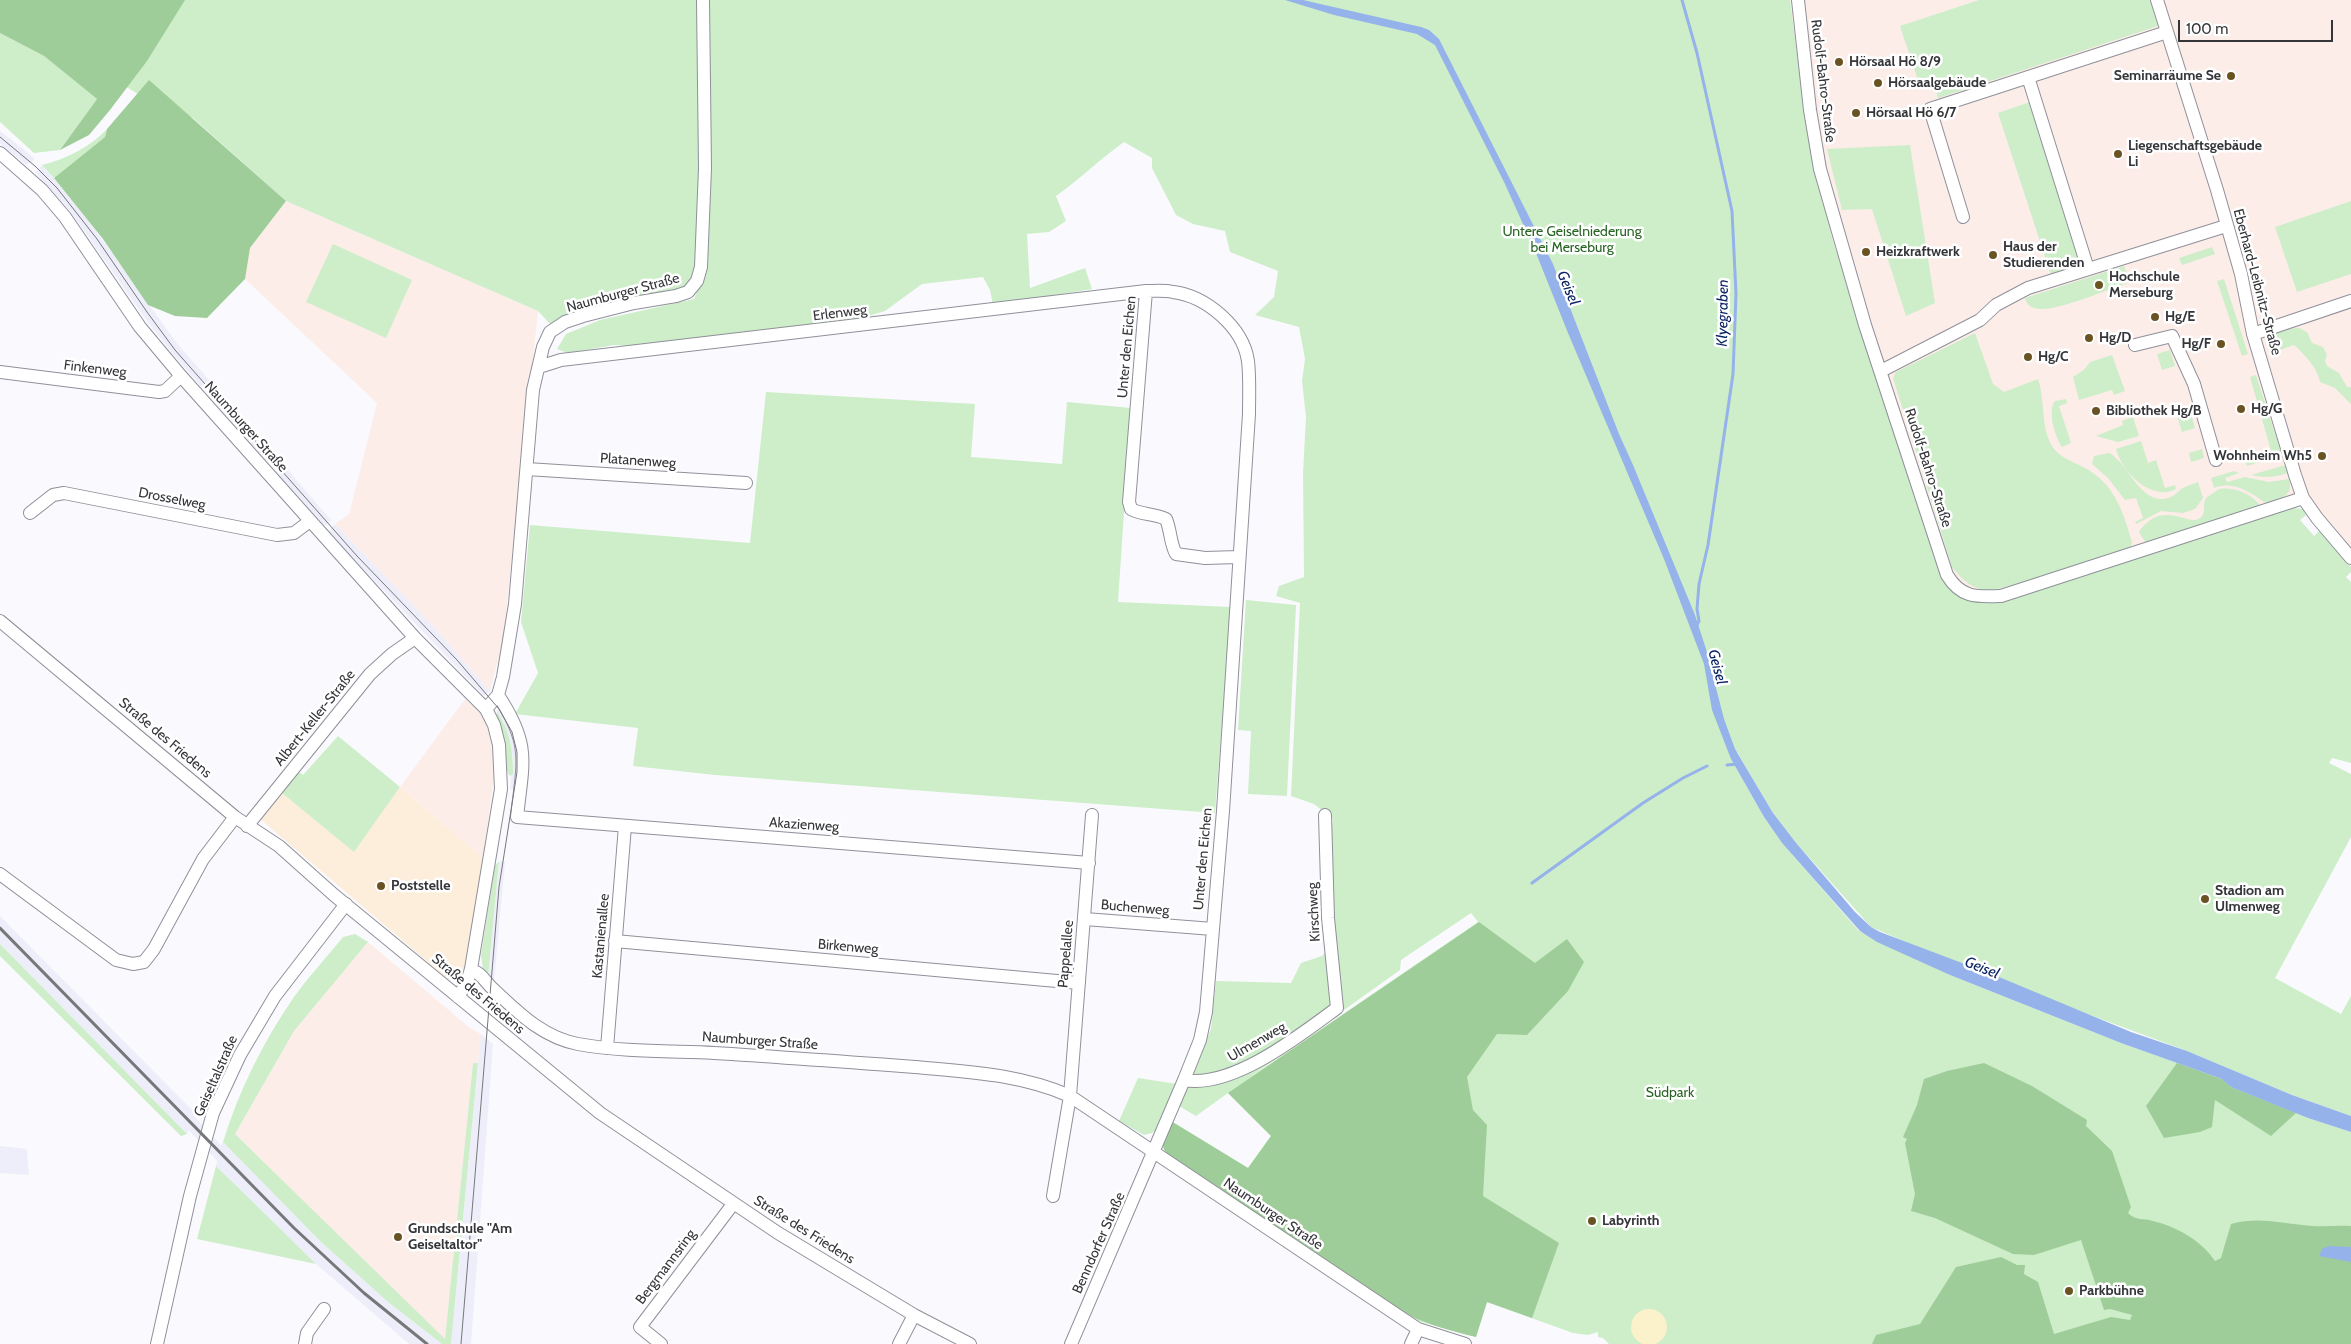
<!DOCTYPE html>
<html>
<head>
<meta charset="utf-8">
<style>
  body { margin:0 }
  #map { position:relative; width:2351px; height:1344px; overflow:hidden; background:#fafafe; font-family:Cabin,sans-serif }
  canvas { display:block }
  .scale { position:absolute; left:2178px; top:20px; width:155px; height:22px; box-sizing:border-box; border:2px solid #35363a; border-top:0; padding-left:6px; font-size:15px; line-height:18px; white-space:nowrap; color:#35363a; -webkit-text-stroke:4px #fff; paint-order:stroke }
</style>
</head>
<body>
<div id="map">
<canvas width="2351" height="1344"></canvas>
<div class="scale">100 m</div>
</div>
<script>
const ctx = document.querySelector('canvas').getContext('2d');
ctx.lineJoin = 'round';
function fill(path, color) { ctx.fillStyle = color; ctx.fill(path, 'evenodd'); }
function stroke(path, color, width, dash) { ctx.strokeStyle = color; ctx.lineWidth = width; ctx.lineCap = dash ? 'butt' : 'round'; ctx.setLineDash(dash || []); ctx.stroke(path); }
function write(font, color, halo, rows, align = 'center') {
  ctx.font = font + ' Cabin,sans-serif'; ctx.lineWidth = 5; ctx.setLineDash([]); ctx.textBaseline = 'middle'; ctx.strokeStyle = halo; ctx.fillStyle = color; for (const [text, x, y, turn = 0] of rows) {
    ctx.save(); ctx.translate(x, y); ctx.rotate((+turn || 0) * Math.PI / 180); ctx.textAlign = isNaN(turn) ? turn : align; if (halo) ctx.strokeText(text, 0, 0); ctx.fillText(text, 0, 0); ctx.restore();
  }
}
fill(new Path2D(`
  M400 787 483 858 466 967 449 980 260 819 282 793 354 851Z`), '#fdeedb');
fill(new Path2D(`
  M0 131 12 140 35 159 27 165 0 144Z
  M42 165 79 207 176 342 271 451 266 461 172 353 144 317 71 212 35 172Z
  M281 462 331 520 325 526 276 472Z
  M335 524 435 628 490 691 484 696 328 532Z
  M501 707 518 740 517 790 510 789 513 758 503 720 497 711Z
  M499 861 505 862 494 983 488 978Z
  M0 916 194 1112 193 1115 221 1145 223 1142 320 1241 388 1302 442 1344H409L316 1264 262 1212 216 1166 217 1161 189 1130 187 1134 0 944Z
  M481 1034 493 1044 471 1344H451Z
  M0 1146 27 1149 29 1175 0 1173Z`), '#edeef9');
fill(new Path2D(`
  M1790 0H2351V558L2301 503 2000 601 1954 592 1870 355 1832 238 1805 114Z
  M286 201 538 311 503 642 490 691 435 628 335 524 349 514 377 403 244 278 250 248Z
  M465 699 481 713 488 730 494 755 495 770 483 858 400 787Z
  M368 942 470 1028 481 1034 478 1063H473L445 1340 235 1134 294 1031Z`), '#fcede8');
fill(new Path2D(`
  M182 0H1790L1805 114 1832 238 1944 580 1967 600 2294 508 2303 509 2306 515 2300 520 2314 536 2320 530 2351 567V572L2346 577 2351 582V763L2332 758 2329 763 2351 774V837L2275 978 2341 1014 2351 996V1116L2292 1095 2187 1051 2042 997 1999 977 1927 951 1871 927 1797 844 1773 813 1737 752 1731 759 1764 817 1782 843 1859 931 1950 975 2121 1043 2222 1079 2308 1118 2351 1132V1344H1609L1603 1338 1598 1337V1332L1588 1335 1573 1333 1487 1302 1476 1337 1418 1321 1163 1149 1171 1121 1248 1168 1271 1136 1228 1093 1196 1116 1179 1106 1211 1029 1216 981 1291 983 1301 963 1322 956 1332 945 1326 876 1333 819 1314 804 1291 796 1300 603 1276 596 1279 586 1304 577 1303 473 1306 417 1302 381 1305 359 1299 327 1255 315 1274 297 1278 271 1230 252 1225 231 1193 224 1176 215 1152 168V158L1124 142C1100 159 1080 179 1056 196L1066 221 1049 232 1027 234 1030 288 1085 268 1092 289 993 305 990 290 983 277 922 284 885 311 858 319 642 346 614 345 568 353 557 349 566 334 600 320 694 299 701 283C652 302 596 296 551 325L538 311 286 201 193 118 146 99 115 80ZM1471 913 1478 922 1246 1080 1400 970 1401 960Z
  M1979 0H2150L2158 26 1938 98 1934 85 1921 89 1900 26Z
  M0 33 44 56 97 99 60 150 34 153 0 122Z
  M2030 102 2083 264 2051 275 1998 113Z
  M107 129 105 137 54 178 42 165C66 159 90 147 107 129Z
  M1910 145 1935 303 1906 316 1872 209 1842 210 1827 149Z
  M2351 201V274L2297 292 2275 227Z
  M333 244 412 280 386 338 306 302Z
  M2212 247 2215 254 2182 265 2179 258Z
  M2124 266 2130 282C2110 289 2061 309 2043 309 2034 309 2027 307 2025 298Z
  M2224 279 2248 354 2242 356 2217 281Z
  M2299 328 2307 332 2312 343 2323 347 2327 355 2325 361 2327 366 2339 373 2347 387H2351V404L2335 388 2320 382C2317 367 2305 355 2294 345L2274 352 2268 347C2267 331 2287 328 2299 328Z
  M1975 333 1993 384 2004 392 2038 379C2045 399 2041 429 2052 446 2060 459 2078 463 2090 471 2116 487 2124 515 2132 542L2130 548 2079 564 2012 592 2008 586C1981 595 1969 588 1952 567L1893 378 1896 372Z
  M2170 350 2175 366 2162 370 2157 354Z
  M2112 355 2125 391 2114 395 2112 390 2079 400 2073 377 2084 370 2090 362Z
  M2256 375 2281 452 2275 457 2247 466 2246 463 2272 454 2250 377Z
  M766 392 975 404 971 457 1062 464 1067 402 1131 408 1118 602 1231 607 1215 813 715 775 633 766 638 728 515 714 538 673 521 622 530 525 750 543Z
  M2066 399 2067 403 2059 406 2071 443 2062 447C2055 437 2047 411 2055 401Z
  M2190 411 2195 428 2182 432 2177 416Z
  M2133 417 2139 436 2118 442 2096 436 2123 425 2122 421Z
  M2141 441 2148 463 2156 460 2165 488 2175 485 2176 489C2151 502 2122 472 2116 449Z
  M2202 449 2204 458 2191 462 2189 453Z
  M2109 453C2130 464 2141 509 2171 497 2176 495 2179 490 2183 488 2188 485 2194 484 2198 482L2203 498 2195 509 2183 513 2161 511 2136 524 2135 522 2143 518 2136 498 2125 500 2108 478 2092 464 2094 456Z
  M2282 466H2286L2287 473C2275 478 2264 478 2251 475Z
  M2234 471 2239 473 2225 478 2227 482 2245 477 2269 482 2289 479C2294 496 2281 499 2267 504 2251 493 2234 480 2214 488L2211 478Z
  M2219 489C2233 487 2252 493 2260 506L2146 543 2139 532C2163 496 2192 531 2202 516 2206 511 2202 504 2206 498Z
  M1246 600 1296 605 1287 796 1248 794 1251 731 1238 730Z
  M497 711C510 731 513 750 513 774L510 776C504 770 506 754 505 745 503 735 495 720 497 711Z
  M338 736 400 787 354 852 282 793 299 772 303 775Z
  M499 861 488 978 483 970 481 955 495 866Z
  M355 934 368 942 294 1031 235 1134 445 1339 473 1063H478L451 1344H442L388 1302 320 1241 223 1142C239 1090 263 1042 294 997 309 976 327 957 343 937Z
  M0 944 187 1134 181 1136 0 956Z
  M1138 1078 1177 1084 1158 1129 1152 1133 1144 1135 1119 1121Z
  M216 1166 316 1264 197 1239Z`), '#cdeec9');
fill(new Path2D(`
  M0 0H185L147 61 110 110 89 135 60 150 97 99 44 56 0 33Z
  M149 80 286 201 250 248 245 279 207 318 175 316 148 305 103 239 54 178 105 137 107 129Z
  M1479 922 1535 963 1567 939 1584 962 1568 991 1527 1035 1497 1034 1467 1077 1473 1110 1487 1125 1483 1196 1559 1243 1532 1318 1487 1302 1476 1337C1448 1330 1423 1324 1398 1309L1169 1156C1157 1145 1166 1134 1171 1121L1248 1168 1271 1136 1228 1093Z
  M1984 1063 2032 1086 2087 1120 2086 1126 2112 1151 2131 1207 2128 1213C2136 1221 2143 1218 2153 1221 2177 1227 2201 1240 2215 1261L2221 1258 2231 1224C2260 1216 2284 1224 2312 1226 2325 1227 2338 1225 2351 1226V1344H1872L1876 1335 1920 1324 1956 1267 2001 1257 2017 1265H2025L2024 1274 2038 1282 2054 1334 2111 1317 2130 1320 2132 1315 2110 1309 2104 1310 2081 1240 2034 1255 2013 1254 1935 1218 1911 1211 1915 1194 1905 1143 1907 1139 1903 1137 1917 1105 1924 1079 1947 1071Z
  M2177 1063 2222 1079 2231 1087 2296 1113 2271 1136 2215 1100 2212 1127 2200 1132 2164 1138 2146 1106Z`), '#9fcd99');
fill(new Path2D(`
  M1631 1327a18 18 0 1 1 36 0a18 18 0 1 1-36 0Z`), '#fbf1cb');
fill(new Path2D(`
  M1285 0H1303L1421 27 1429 30 1439 39 1553 264 1619 434 1633 465 1695 615 1706 649 1724 719 1735 749 1773 813 1797 844 1855 912 1871 927 1880 932 1999 977 2131 1032 2187 1051 2292 1095 2351 1116V1132L2308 1118 2231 1087 2222 1079 2121 1043 1950 975 1877 942 1860 931 1782 843 1764 817 1731 759 1712 710 1704 664 1664 559 1568 333 1536 253 1505 184 1435 45 1417 34 1334 15Z
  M2329 1246 2351 1247V1262L2319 1256 2322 1249Z`), '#95b2ea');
stroke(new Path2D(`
  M1682 0 1697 53 1732 211 1736 294 1733 374 1708 545 1699 584 1697 609 1699 621 1696 627
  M1727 765 1738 764
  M1532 883 1643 803 1683 778 1707 766`), '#95b2ea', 3);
const minor = new Path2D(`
  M1798 0 1810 110 1820 169 1865 325 1947 575C1961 598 1976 597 2001 596L2303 498
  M2157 0 2217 190 2241 274 2253 334 2295 475 2303 498 2317 518 2351 558
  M2028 77 2088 269
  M0 153 42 190 65 217 140 327 181 376 415 638 486 709 494 725 499 745 501 789 471 969 467 982 458 997
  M1963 217 1930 109 2167 32
  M1146 291 1129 502 1131 509C1141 515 1154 513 1166 519 1171 531 1170 543 1176 554L1205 558 1238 557
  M2253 334 2351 301
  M2135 345 2172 336 2194 384 2216 460
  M539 367 561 360 1146 291C1155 291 1164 290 1173 292 1206 296 1243 327 1248 361 1250 378 1249 397 1249 414L1223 811 1206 1012 1200 1040 1184 1080 1071 1344
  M1881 371 1980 320 1996 305 2028 288 2226 226
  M0 372 159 392 165 391 181 376
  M527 469 746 483
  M30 513 53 495 64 493 277 535 294 533 310 521
  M0 621 235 817 279 846 334 895 600 1113 778 1233 914 1315 970 1344
  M498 695C531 745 523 761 517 817L1089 863
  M486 709 498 695 503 677 515 604 533 390 543 347 550 332 565 322 583 316 634 303 676 296 688 292 697 281 701 267 705 168 703 0
  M247 826 370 674 392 654 415 638
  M0 874 116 960 133 964 144 962 154 949 203 859 235 817
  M1085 919 1213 929
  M615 941 1079 983
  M471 970C482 973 485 982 493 989 519 1013 542 1037 578 1044 622 1052 669 1051 714 1053 781 1057 848 1062 915 1067 968 1072 1020 1074 1070 1096L1418 1329 1465 1344
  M607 1048 625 826
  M1184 1080C1232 1089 1299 1036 1337 1008L1328 918 1325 815
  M1053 1196 1070 1096 1092 815
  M157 1344 190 1196 213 1113 240 1055 275 996 346 904
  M305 1344 307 1333 324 1309
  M661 1344 640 1327 733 1204
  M899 1344 914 1315
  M1411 1344 1418 1329`);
stroke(minor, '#8f909a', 14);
stroke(minor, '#fff', 12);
stroke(new Path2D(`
  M0 137 35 166 57 188 97 239 147 312 175 350 357 556 457 660 499 709 512 732 517 752V772L499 887 461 1344`), '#76777b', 1);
stroke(new Path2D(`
  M0 928 294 1228 364 1293 427 1344`), '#76777b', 3);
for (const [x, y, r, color] of [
  [1839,62,5,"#6a5323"],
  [2231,76,5,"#6a5323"],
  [1878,83,5,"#6a5323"],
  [1856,113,5,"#6a5323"],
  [2118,154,5,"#6a5323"],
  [1866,252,5,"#6a5323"],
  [1993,255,5,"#6a5323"],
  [2099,285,5,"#6a5323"],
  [2155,317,5,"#6a5323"],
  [2089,338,5,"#6a5323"],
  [2221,344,5,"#6a5323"],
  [2028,357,5,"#6a5323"],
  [2241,409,5,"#6a5323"],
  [2096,411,5,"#6a5323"],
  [2322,456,5,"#6a5323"],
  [381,886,5,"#6a5323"],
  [2205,899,5,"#6a5323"],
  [1592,1221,5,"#6a5323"],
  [398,1237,5,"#6a5323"],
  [2069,1291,5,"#6a5323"]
]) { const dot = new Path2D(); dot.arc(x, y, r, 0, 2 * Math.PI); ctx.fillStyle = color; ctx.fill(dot); stroke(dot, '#fff', 2); }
write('bold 14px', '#35363a', '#fff', [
  ["Hörsaal Hö 8/9",1849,62],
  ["Seminarräume Se",2221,76,"right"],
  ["Hörsaalgebäude",1888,83],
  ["Hörsaal Hö 6/7",1866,113],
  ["Liegenschaftsgebäude",2128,146],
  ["Li",2128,162],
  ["Haus der",2003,247],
  ["Studierenden",2003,263],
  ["Heizkraftwerk",1876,252],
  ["Hochschule",2109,277],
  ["Merseburg",2109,293],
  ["Hg/E",2165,317],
  ["Hg/D",2099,338],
  ["Hg/F",2211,344,"right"],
  ["Hg/C",2038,357],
  ["Hg/G",2251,409],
  ["Bibliothek Hg/B",2106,411],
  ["Wohnheim Wh5",2312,456,"right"],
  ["Poststelle",391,886],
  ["Stadion am",2215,891],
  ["Ulmenweg",2215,907],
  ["Labyrinth",1602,1221],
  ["Grundschule \"Am",408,1229],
  ["Geiseltaltor\"",408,1245],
  ["Parkbühne",2079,1291]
], 'left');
write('14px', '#35363a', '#fff', [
  ["Rudolf-Bahro-Straße",1823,81,83],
  ["Eberhard-Leibnitz-Straße",2257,282,75],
  ["Naumburger Straße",623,293,-15],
  ["Erlenweg",840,313,-7],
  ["Unter den Eichen",1127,347,-85],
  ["Finkenweg",95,369,7],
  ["Naumburger Straße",246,427,48],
  ["Platanenweg",638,461,4],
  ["Rudolf-Bahro-Straße",1928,468,72],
  ["Drosselweg",172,499,11],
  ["Albert-Keller-Straße",315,718,-51],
  ["Straße des Friedens",165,738,40],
  ["Akazienweg",804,825,4],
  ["Unter den Eichen",1203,859,-85],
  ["Buchenweg",1135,908,5],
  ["Kirschweg",1314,912,-93],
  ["Kastanienallee",601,936,-85],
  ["Birkenweg",848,947,5],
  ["Pappelallee",1066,954,-85],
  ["Straße des Friedens",478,994,40],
  ["Naumburger Straße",760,1041,4],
  ["Ulmenweg",1257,1042,-30],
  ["Geiseltalstraße",216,1076,-66],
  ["Naumburger Straße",1273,1214,34],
  ["Straße des Friedens",804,1230,32],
  ["Benndorfer Straße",1099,1243,-66],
  ["Bergmannsring",666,1267,-53]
]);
write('14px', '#286523', '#fff', [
  ["Untere Geiselniederung",1572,232],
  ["bei Merseburg",1572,248],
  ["Südpark",1670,1093]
]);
write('italic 15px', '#0a2464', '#fff', [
  ["Geisel",1568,288,67],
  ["Klyegraben",1723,313,-89],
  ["Geisel",1717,667,75],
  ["Geisel",1982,968,22]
]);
</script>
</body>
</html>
